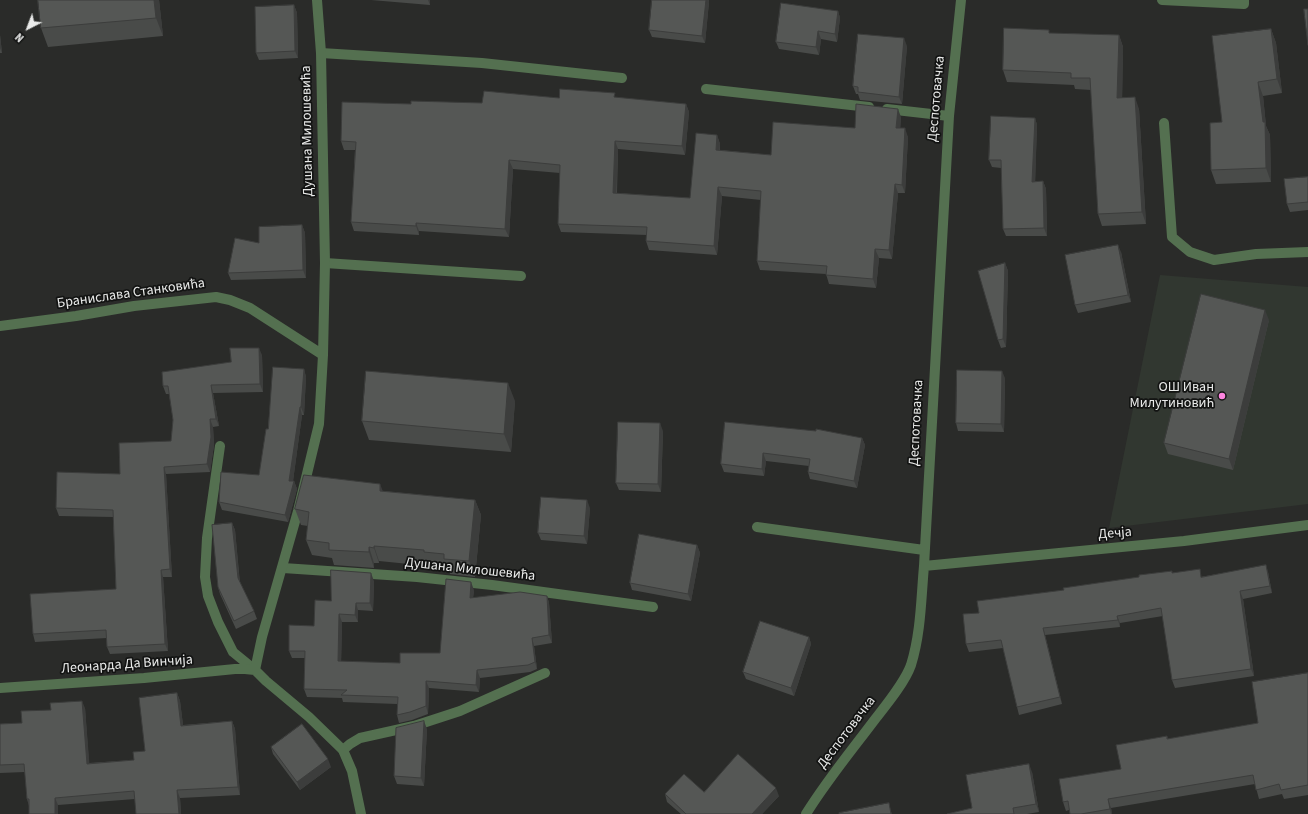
<!DOCTYPE html>
<html>
<head>
<meta charset="utf-8">
<style>
  body { margin:0 }
  #map { position:relative; width:1308px; height:814px; overflow:hidden; background:#2a2b29; font-family:"Source Sans 3",sans-serif }
  canvas { display:block }
  .north { position:absolute; left:8px; top:8px; width:40px; height:40px; -webkit-text-stroke:3px #131413; paint-order:stroke; rotate:222deg; font-size:11px; font-weight:700; line-height:16px; text-align:center; color:#eaebea }
  .north::after { content:''; display:block; margin:auto; width:14px; height:18px; background:#eaebea; clip-path:polygon(50% 0,100% 100%,50% 72%,0 100%) }
</style>
</head>
<body>
<div id="map">
<canvas width="1308" height="814"></canvas>
<div class="north">N</div>
</div>
<script>
const ctx = document.querySelector('canvas').getContext('2d');
ctx.lineJoin = 'round';
function fill(path, color) { ctx.fillStyle = color; ctx.fill(path, 'evenodd'); }
function stroke(path, color, width, dash) { ctx.strokeStyle = color; ctx.lineWidth = width; ctx.lineCap = dash ? 'butt' : 'round'; ctx.setLineDash(dash || []); ctx.stroke(path); }
function write(font, color, halo, rows, align = 'center') {
  ctx.font = font + ' "Source Sans 3",sans-serif'; ctx.lineWidth = 3.5; ctx.setLineDash([]); ctx.textBaseline = 'middle'; ctx.strokeStyle = halo; ctx.fillStyle = color; for (const [text, x, y, turn = 0] of rows) {
    ctx.save(); ctx.translate(x, y); ctx.rotate((+turn || 0) * Math.PI / 180); ctx.textAlign = isNaN(turn) ? turn : align; if (halo) ctx.strokeText(text, 0, 0); ctx.fillText(text, 0, 0); ctx.restore();
  }
}
fill(new Path2D(`
  M1160 275 1308 287V504L1109 528Z`), '#313730');
stroke(new Path2D(`
  M1162 0 1244 4V0
  M321 53 482 63 622 78
  M1164 123 1172 237 1190 252 1214 260 1256 254 1308 252
  M325 263 521 276
  M220 446 207 538 205 577 208 596 218 622 233 652 255 670
  M283 568 417 577 492 585 653 607
  M343 750 350 744 360 738 414 726 460 711 545 673`), '#547050', 10);
stroke(new Path2D(`
  M706 89 869 107
  M887 109 949 116
  M0 326 76 316 134 306 216 297 230 300 250 308 323 355
  M757 527 924 550
  M924 566 1184 541 1308 525
  M255 670 262 637 298 511 319 424 323 355 325 263 321 53 317 0
  M255 670 266 681 309 717 343 750 352 771 361 814
  M0 688 144 678 235 669H245L255 670
  M806 814C827 780 852 750 876 718 887 704 905 682 911 665 921 633 921 599 924 566L949 116 961 0`), '#547050', 10);
fill(new Path2D(`
  M159 0 163 36 48 47 41 28Z
  M371 0H430V5Z
  M709 2 705 43 652 37 649 30Z
  M294 5 297 13 298 58 259 60 256 53Z
  M838 11 840 18 837 42 821 39 819 55 779 49 776 42Z
  M1271 29 1276 43 1282 93 1263 96 1266 126 1270 135 1271 182 1216 184 1211 170 1222 122Z
  M1050 33 1119 35 1123 47 1122 98 1139 109 1146 224 1102 226 1098 214 1091 90 1075 89 1074 85 1007 82 1003 70Z
  M0 35 2 53H0Z
  M907 46 902 104 860 100 858 94H856L853 86Z
  M559 98H616L686 104 689 112 685 155 618 149 617 193 690 198 717 135 720 144V150L771 155 855 128 901 117 900 128 908 137 905 193H898L892 259 879 258 876 288 829 284 826 274 760 270 757 261 761 200 722 196 717 255 649 250 646 241 647 235 561 232 558 224 560 173 513 169 509 237 419 231V235L354 231 351 222 355 150H344L341 141 411 104 482 103Z
  M1035 118 1037 125 1035 181H1043L1046 189 1047 236H1006L1003 229 1001 168 992 167 989 160Z
  M1308 177V210L1290 212 1287 204Z
  M302 225 305 233 306 278 231 280 228 273 259 243Z
  M1121 252 1131 302 1078 313 1075 305Z
  M1005 263 1008 271 1006 347 1001 348 998 340Z
  M1269 320 1233 470 1168 454 1164 443Z
  M262 355 263 392 213 393 219 426 213 427 214 445 210 472 166 474 172 577H163L168 651 110 654 107 647V638L35 642 33 634 116 589 113 517 59 516 56 508 120 474 171 441 173 420 169 394H166L163 386 231 362Z
  M304 369 306 377 304 415H302L293 481H294L297 489 288 522 222 510 219 502 259 475 268 429Z
  M1005 378 1004 432 958 431 956 423Z
  M515 401 511 452 369 440 362 421Z
  M725 422 862 438 865 445 857 488 810 479 808 472 809 466 766 461 764 476 724 472 721 464Z
  M663 431 661 492 619 490 616 483Z
  M383 491 475 500 481 515 475 577 450 574 448 569 429 567V566L379 561V563H374V568L334 565 332 558 312 555 306 540 308 526 301 525 295 509Z
  M590 508 587 544 541 540 538 533Z
  M232 523 235 530 240 583 254 611 257 619 236 629 220 594 218 587Z
  M697 545 700 553 691 601 632 590 630 583Z
  M1268 572 1272 593 1243 599 1254 676 1175 688 1172 680 1163 616 1120 623V627L1045 635 1062 704 1019 715 1017 707 1003 648 969 652 966 644 979 613 1064 590 1173 573 1203 577Z
  M374 581 373 611 358 610V622H342L341 662 400 663 440 653 474 590 473 598 547 596 549 603 552 643 534 646 537 669 530 672 480 678 479 692 429 688 428 714 412 720 399 723 397 715V704L343 702 342 698 307 697 304 689 305 658H292L289 651 314 626 331 601Z
  M809 637 811 644 794 696 746 679 743 672Z
  M1308 673V795L1284 799 1282 794 1259 799 1255 784 1111 808 1112 814H1070L1069 810 1066 811 1063 802 1121 769 1167 736 1168 739 1258 723Z
  M177 693 180 701 183 725 232 721 235 729 240 795 180 798 181 814H136L135 799 58 805V814H29V806L27 799 25 772 0 773V724L22 723 85 708 89 763 134 760 145 751Z
  M427 729 424 786 397 784 394 776Z
  M271 747 331 767 300 790 273 754Z
  M1032 772 1039 812 1027 814H947L972 808Z
  M704 792 779 796 762 814H681L667 802 665 794Z`), '#494b49');
fill(new Path2D(`
  M154 0H159L163 36 156 18Z
  M428 0H430V5Z
  M706 0H709V2L705 43 702 36Z
  M294 5 297 13 298 58 295 51Z
  M838 11 840 18 837 42 835 34Z
  M1271 29 1276 43 1282 93 1277 79Z
  M818 31 821 39 819 55 816 47Z
  M0 35 2 53 0 48Z
  M1119 35 1123 47 1122 110 1117 98Z
  M904 38 907 46 902 104 899 97Z
  M1258 82 1263 96 1266 126 1270 135 1271 182 1266 168 1263 122Z
  M1135 97 1139 109 1146 224 1142 212Z
  M686 104 689 112 685 155 682 146Z
  M898 109 901 117 900 136 896 128Z
  M1035 118 1037 125 1035 189 1032 182Z
  M905 128 908 137 905 193 902 185Z
  M717 135 720 144 719 159 716 150Z
  M615 141 618 149 616 201 613 193Z
  M509 160 513 169 509 237 505 229Z
  M1043 181 1046 189 1047 236 1044 228Z
  M895 184 898 193 892 259 889 250Z
  M718 187 722 196 717 255 714 246Z
  M416 223 419 231V235L416 226Z
  M302 225 305 233 306 278 303 270Z
  M1118 245 1121 252 1131 302 1128 295Z
  M875 249 879 258 876 288 873 279Z
  M1005 263 1008 271 1006 347 1003 339Z
  M1265 310 1269 320 1233 470 1229 459Z
  M259 348 262 355 263 392 260 384Z
  M304 369 306 377 304 415 301 407Z
  M1002 371 1005 378 1004 432 1001 424Z
  M508 383 515 401 511 452 504 434Z
  M211 385 213 393 219 426 216 419Z
  M300 407 302 415 292 488 289 481Z
  M210 419 213 427 214 445 210 472 207 464Z
  M660 423 663 431 661 492 658 484Z
  M862 438 865 445 857 488 854 481Z
  M763 453 766 461 764 476 762 469Z
  M164 467 166 474 172 577 170 569Z
  M294 481 297 489 288 522 285 515Z
  M380 484 386 499 380 491Z
  M475 500 481 515 475 577 469 561Z
  M587 500 590 508 587 544 584 536Z
  M232 523 235 530 240 586 238 578Z
  M697 545 700 553 691 601 688 594Z
  M374 546 379 561V563L374 548Z
  M369 547 374 563V568L369 552Z
  M1266 565 1268 572 1272 593 1270 586Z
  M161 570 163 577 168 651 165 644Z
  M371 573 374 581 373 611 370 603Z
  M471 582 474 590 472 605 470 598Z
  M1240 591 1243 599 1254 676 1251 669Z
  M547 596 549 603 552 643 549 635Z
  M356 603 358 610V622L355 615Z
  M339 614 342 622 341 669 338 661Z
  M1117 616 1120 623V627L1118 620Z
  M1043 628 1045 635 1062 704 1060 697Z
  M809 637 811 644 794 696 791 688Z
  M532 638 534 646 537 669 535 662Z
  M477 670 480 678 479 692 476 685Z
  M426 681 429 688 428 714 426 706Z
  M177 693 180 701 184 733 181 726Z
  M82 701 85 708 90 771 87 764Z
  M232 721 235 729 240 795 238 787Z
  M424 721 427 729 424 786 421 778Z
  M328 759 331 767 300 790 297 782Z
  M1029 764 1032 772 1039 812 1036 804Z
  M776 788 779 796 762 814H752Z
  M177 790 180 798 181 814H179Z
  M55 798 58 805V814H55Z
  M1108 799 1111 808 1112 814H1111Z
  M889 803 891 811 892 814H891Z`), '#3c3d3c');
const building = new Path2D(`
  M38 0H154L156 18 41 28Z
  M652 0H706L702 36 649 30Z
  M781 3 838 11 835 34 818 31 816 47 776 42Z
  M294 5 295 51 256 53 255 7Z
  M1304 9H1308V45Z
  M1004 28 1049 30V33L1119 35 1117 98 1135 97 1142 212 1098 214 1090 78H1071V73L1003 70Z
  M1271 29 1277 79 1258 82 1263 122H1265L1266 168 1211 170 1210 123 1222 122 1212 36Z
  M858 34 904 38 899 97 858 92V87L853 86Z
  M560 89 615 93 614 97 686 104 682 146 615 141 613 193 690 198 696 133 717 135 716 150 771 155 773 122 855 128 856 104 898 109 896 128H905L902 185 895 184 889 250 875 249 873 279 826 275 827 266 757 261 761 191 718 187 714 246 646 241 647 227 558 224 560 165 509 160 505 229 416 223V226L351 222 356 142 341 141 342 102 411 104V101L482 103 484 91 559 98Z
  M991 116 1035 118 1032 182 1043 181 1044 228 1003 229 1001 160H989Z
  M1308 177V202L1287 204 1284 179Z
  M302 225 303 270 228 273 235 238 259 243V227Z
  M1118 245 1128 295 1075 305 1065 255Z
  M1005 263 1003 339 998 340 978 271Z
  M1201 294 1265 310 1229 459 1164 443Z
  M230 348H259L260 384 211 385 216 419H210L211 437 207 464 164 467 170 569 161 570 165 644 107 647 106 630 33 634 30 594 116 589 113 510 56 508 57 472 120 474 119 443 171 441 173 420 168 386H163L162 372 231 362Z
  M273 367 304 369 301 407H300L289 481H294L285 515 219 502 221 472 259 475 266 429H268Z
  M957 370 1002 371 1001 424 956 423Z
  M366 371 508 383 504 434 362 421Z
  M618 422 660 423 658 484 616 483Z
  M725 422 816 431V429L862 438 854 481 808 472 810 459 763 453 762 469 721 464Z
  M304 475 380 484V491L475 500 469 561 444 559V554L424 552V550L374 546V548L369 547V552L329 550V543L306 540 309 512 295 509Z
  M541 497 587 500 584 536 538 533Z
  M232 523 238 578 254 611 234 621 218 587 212 525Z
  M639 534 697 545 688 594 630 583Z
  M1266 565 1270 586 1240 591 1251 669 1172 680 1161 608 1117 616 1118 620 1043 628 1060 697 1017 707 1001 640 966 644 963 614 979 613 977 601 1064 590 1063 588 1139 577V575L1172 571V573L1200 569 1201 577Z
  M331 570 371 573 370 603H356L355 615 339 614 338 661 400 663V653H440L446 579 471 582 470 598 520 592 547 596 549 635 532 638 535 662 528 665 477 670 476 685 426 681V706L410 712 397 715 398 697 341 695 347 690 304 689 305 651H289V625L314 626 315 600 331 601Z
  M760 621 809 637 791 688 743 672Z
  M1308 673V785L1281 790 1279 784 1256 790 1253 775 1108 799 1110 809 1081 814H1070L1068 801 1063 802 1059 779 1121 769 1116 745 1167 736V739L1258 723 1252 682Z
  M177 693 181 726 232 721 238 787 177 790 179 814H136L134 791 55 798V814H29V799H27L24 764 0 765V724L22 723 21 711 51 710 50 703 82 701 87 764 134 760 133 752 145 751 139 698Z
  M424 721 421 778 394 776 396 728Z
  M302 724 328 759 297 782 271 747Z
  M738 754 776 788 752 814H686L665 794 684 774 704 792Z
  M1029 764 1036 804 1013 808 1014 814H947L972 808 966 775Z
  M889 803 891 814H839V813Z`);
fill(building, '#555755');
stroke(building, '#3c3d3c', 1);
for (const [x, y, r, color] of [
  [1222,396,4,"#fe85e0"]
]) { const dot = new Path2D(); dot.arc(x, y, r, 0, 2 * Math.PI); ctx.fillStyle = color; ctx.fill(dot); stroke(dot, '#131413', 1.5); }
write('14px', '#eaebea', '#131413', [
  ["Деспотовачка",937,99,-85],
  ["Душана Милошевића",308,131,-91],
  ["Бранислава Станковића",131,294,-8],
  ["Деспотовачка",917,423,-87],
  ["Дечја",1115,534,-5],
  ["Душана Милошевића",470,570,6],
  ["Леонарда Да Винчија",127,665,-4],
  ["Деспотовачка",847,733,-53]
]);
write('14px', '#eaebea', '#131413', [
  ["ОШ Иван",1214,388],
  ["Милутиновић",1214,404]
], 'right');
</script>
</body>
</html>
